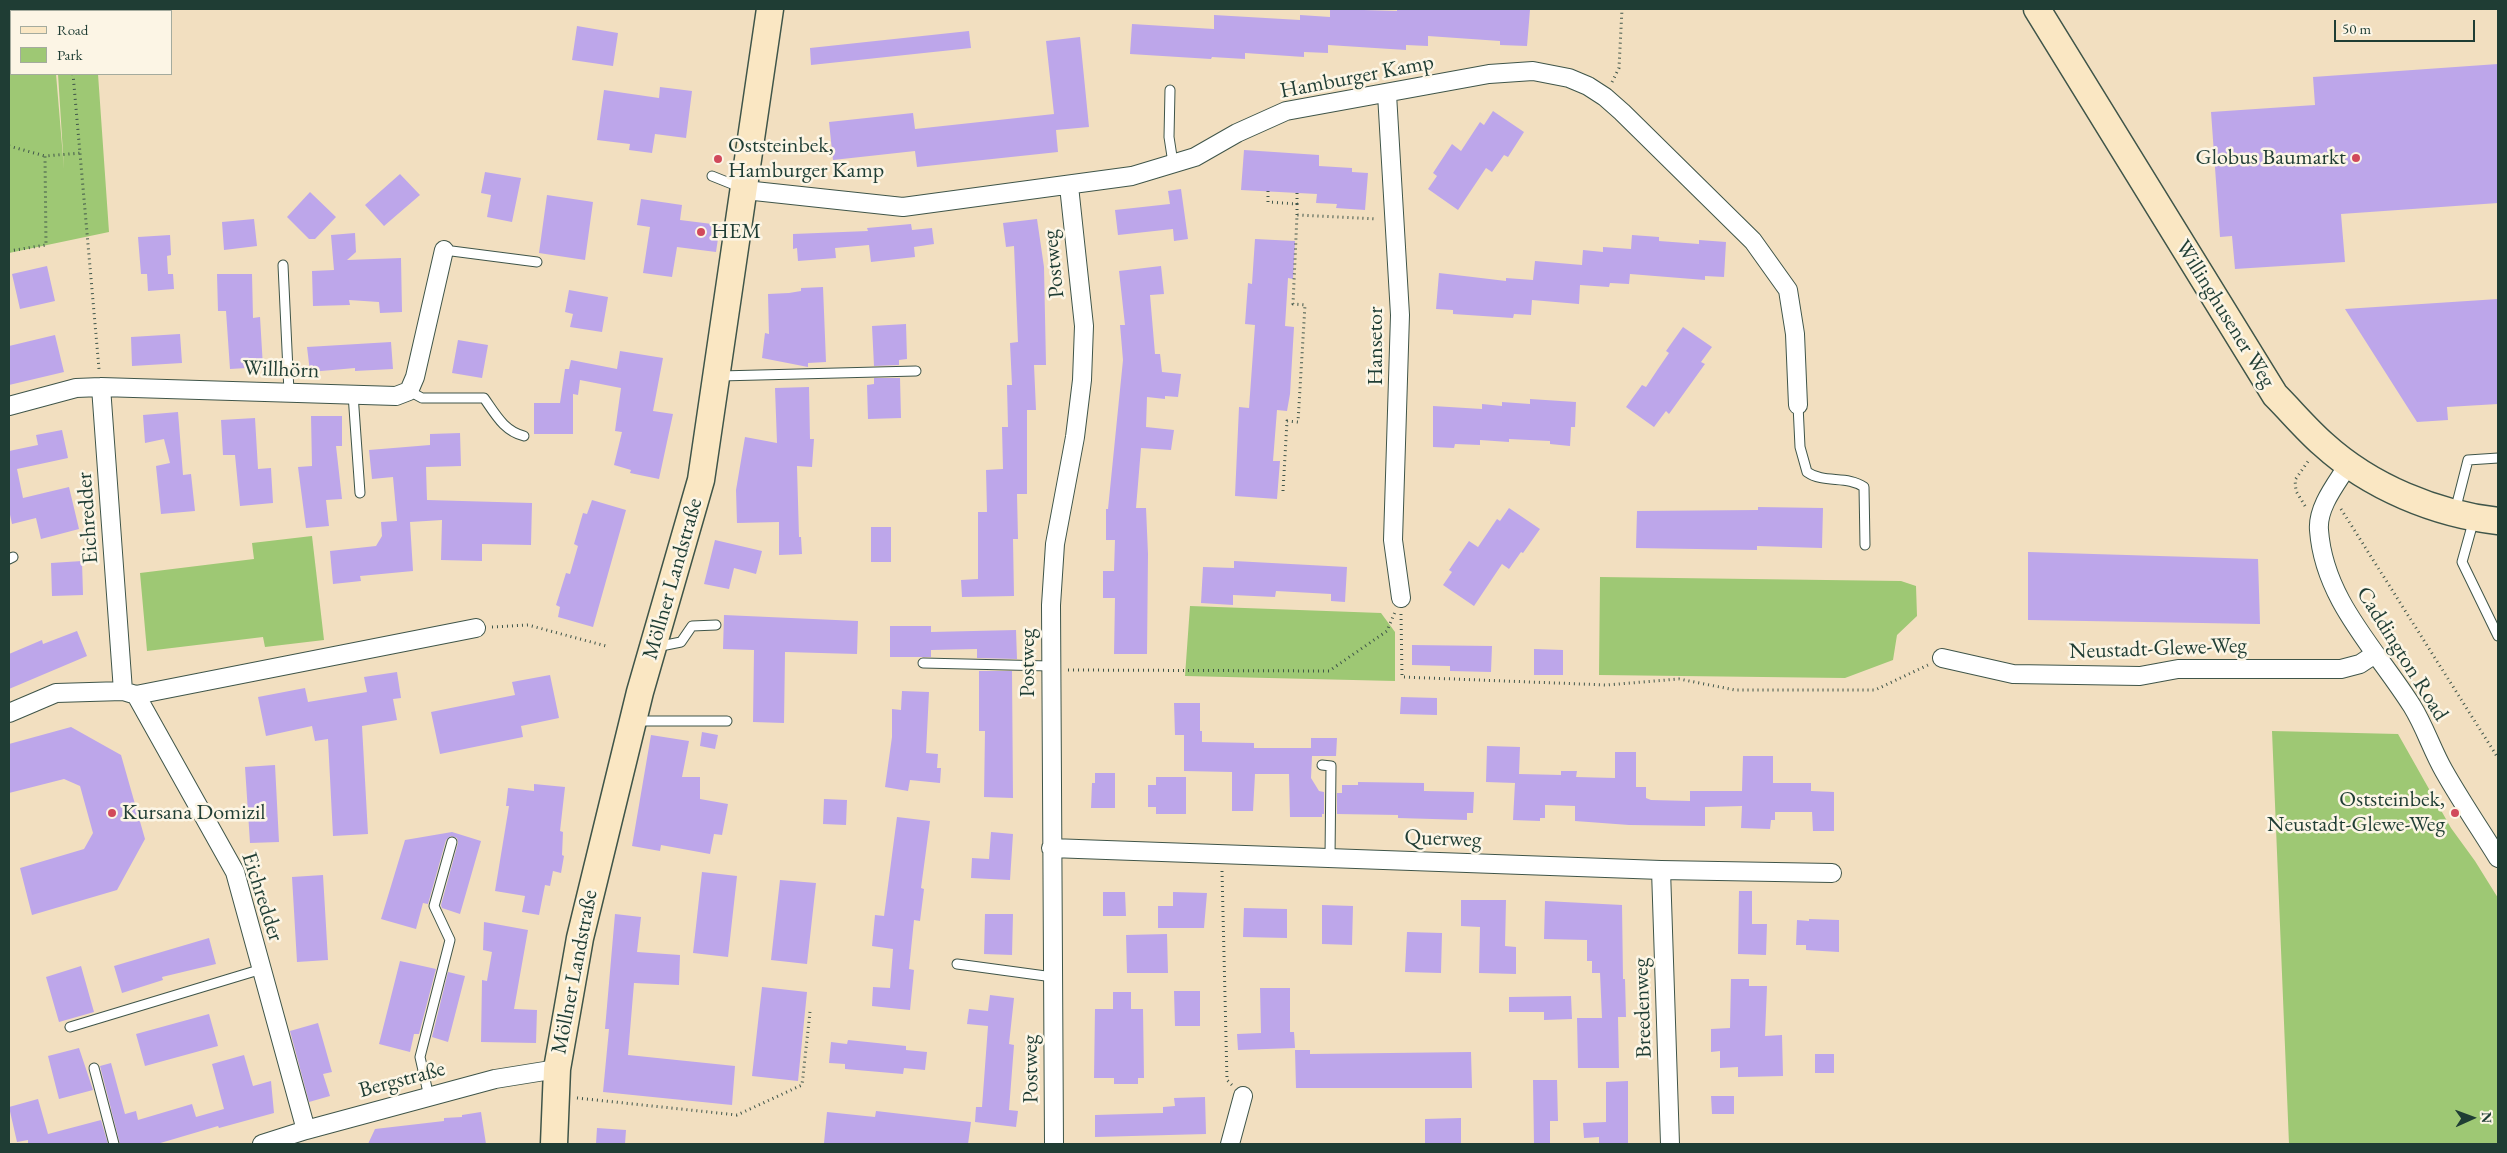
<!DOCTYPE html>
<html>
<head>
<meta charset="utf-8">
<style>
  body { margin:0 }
  #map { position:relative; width:2507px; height:1153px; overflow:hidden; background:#f2dfc0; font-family:"EB Garamond",serif }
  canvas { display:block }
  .frame { position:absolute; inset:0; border:10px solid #1f3d34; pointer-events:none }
  .legend { position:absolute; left:10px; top:10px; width:162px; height:65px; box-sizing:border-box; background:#fcf5e5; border:1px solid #a4ab9e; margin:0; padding:6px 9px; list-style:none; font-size:15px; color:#1f3d34 }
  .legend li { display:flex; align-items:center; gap:10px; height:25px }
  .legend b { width:25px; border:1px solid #a4ab9e }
  .north { position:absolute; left:2447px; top:1093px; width:50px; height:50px; -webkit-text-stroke:4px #fcf5e5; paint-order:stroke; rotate:88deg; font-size:14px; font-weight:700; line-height:20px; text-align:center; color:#1f3d34 }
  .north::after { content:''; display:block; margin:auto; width:18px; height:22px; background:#1f3d34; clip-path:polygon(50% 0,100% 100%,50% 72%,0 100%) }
  .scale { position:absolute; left:2334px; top:20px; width:141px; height:22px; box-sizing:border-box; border:2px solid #1f3d34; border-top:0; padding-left:6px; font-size:15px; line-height:18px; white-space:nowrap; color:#1f3d34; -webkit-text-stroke:4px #fcf5e5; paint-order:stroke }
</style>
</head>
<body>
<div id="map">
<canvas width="2507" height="1153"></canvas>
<div class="frame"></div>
<ul class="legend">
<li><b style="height:6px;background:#fae7c3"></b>Road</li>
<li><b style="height:14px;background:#9ec874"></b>Park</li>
</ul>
<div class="north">N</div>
<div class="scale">50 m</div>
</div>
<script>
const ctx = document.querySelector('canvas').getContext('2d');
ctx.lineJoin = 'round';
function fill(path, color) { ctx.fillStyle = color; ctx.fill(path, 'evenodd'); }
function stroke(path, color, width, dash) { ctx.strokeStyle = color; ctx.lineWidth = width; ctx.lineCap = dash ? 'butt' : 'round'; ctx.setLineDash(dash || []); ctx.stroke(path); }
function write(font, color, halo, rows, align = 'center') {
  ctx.font = font + ' "EB Garamond",serif'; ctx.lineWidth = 5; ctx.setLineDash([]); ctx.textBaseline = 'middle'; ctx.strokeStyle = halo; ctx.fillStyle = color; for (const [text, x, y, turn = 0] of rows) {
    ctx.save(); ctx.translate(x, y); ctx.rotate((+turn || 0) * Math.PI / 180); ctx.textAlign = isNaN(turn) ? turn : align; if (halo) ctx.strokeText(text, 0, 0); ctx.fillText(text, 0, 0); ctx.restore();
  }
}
fill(new Path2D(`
  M9 9H51V11H11V74H56L64 169 58 74H98L109 232 9 253Z
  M312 536 324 640 265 647 263 637 147 651 140 573 254 559 252 543Z
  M1600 577 1901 581 1916 586 1917 616 1897 635 1893 660 1845 678 1599 675Z
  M1190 606 1381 613 1395 632V681L1185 676Z
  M2272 731 2398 734 2451 828 2475 861 2498 898V1144H2289Z`), '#9ec874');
fill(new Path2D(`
  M1330 9 1397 11V9L1530 10 1527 46 1500 45V41L1428 36V46L1406 45V50L1328 45V53L1304 52V57L1245 53V59L1212 57 1211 59 1130 54 1132 24 1214 29V15L1300 20V15L1330 17Z
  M577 26 618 33 613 66 572 60Z
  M969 31 971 48 811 65 810 48Z
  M1080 37 1089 127 1056 130 1058 152 917 167 915 151 833 160 829 122 913 113 915 129 1054 114 1046 41Z
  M2498 64V203L2341 214 2345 262 2235 269 2232 236 2220 237 2211 112 2315 105 2313 77Z
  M660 87 692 91 686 138 655 134 652 153 629 150 630 144 597 140 604 90 659 98Z
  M1493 111 1524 132 1508 157 1504 155 1492 172 1486 168 1458 210 1428 189 1437 176 1433 173 1452 144 1461 151 1480 122 1484 125Z
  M1244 150 1319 155V166L1352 168V172L1368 173 1365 210 1336 208 1337 204 1316 203 1317 194 1241 190Z
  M485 172 521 178 512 222 487 217 491 195 481 193Z
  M400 174 420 195 384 226 365 205Z
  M1181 189 1188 239 1174 241 1173 229 1118 235 1115 210 1170 204 1168 191Z
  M310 192 336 217 315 239H309L287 217Z
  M547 195 593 202 585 260 539 253Z
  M641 199 682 205 680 220 720 225 716 252 677 247 672 277 643 273 650 227 637 225Z
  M254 219 257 246 224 250 222 222Z
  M1037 219 1044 267 1046 365H1034L1036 410H1027V494H1017L1018 539H1013L1014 596 962 597 961 580 978 579V512H987L986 470 1003 469 1002 427H1008L1007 385H1012L1010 343 1018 342 1014 246 1006 247 1003 223Z
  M911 224 912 230 932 228 934 244 914 247 915 257 871 262 869 245 835 248 836 258 798 261 797 248 793 249V234L868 231 867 228Z
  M355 233 356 252 347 260 401 258 402 312 380 313 379 302 349 300 350 305 313 306 312 271 334 270 331 235Z
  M170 235 171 255 167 256 168 274H173L174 289 148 291 147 274H141L138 237Z
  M1632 235 1659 237V241L1699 244V240L1726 242 1724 277 1705 276V280L1630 274 1629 284 1610 283 1609 287 1580 285 1579 304 1532 300 1531 315 1514 314 1513 318 1453 314V310L1436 309 1439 273 1506 281V278L1533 280 1535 261 1582 265 1583 250 1603 252V247L1631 249Z
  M1255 239 1295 241 1293 279 1288 278 1285 326 1294 327 1290 394 1287 411 1277 410 1273 461H1280L1277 499 1235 496 1239 407 1249 408 1255 325 1245 324 1248 283 1252 284Z
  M47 266 55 301 20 309 12 274Z
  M1161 266 1164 294 1150 295 1155 354H1160L1162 372 1181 374 1178 397 1165 396V399L1147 397 1146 427 1174 430 1171 450 1141 448 1136 508H1146L1148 554 1147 654H1114L1115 598H1103V571H1114L1115 540H1106V509H1108L1123 360 1120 325H1125L1119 271Z
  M217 274H252L253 318 260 317 263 367 230 369 226 311H218Z
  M823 287 826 362 808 363V367L762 358 765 333 769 334 768 294 789 293 801 291V288Z
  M569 290 608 297 602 332 570 327 573 314 565 312Z
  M2498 299V404L2447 407 2448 420 2417 422 2345 309Z
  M906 324 907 359 899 360V365L874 366 872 326Z
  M1683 327 1712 347 1701 362 1705 364 1669 414 1666 411 1654 427 1626 407 1642 385 1646 387 1658 369 1669 353 1666 351Z
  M180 334 182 363 132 366 131 337Z
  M55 335 64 372 9 385V346Z
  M458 340 488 345 482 378 452 373Z
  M391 342 393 369 355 371V368L310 372 307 347Z
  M620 351 663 358 653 411 673 414 659 479 630 473 631 470 614 465 622 432 615 431 621 388 580 380 578 395 573 394V434H534V403H560L565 369H569L571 360 617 369Z
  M874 378H900L901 418 868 419 867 385 874 384Z
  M809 387 810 439H814L812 467 797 466 799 537H801L802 554 779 555V522L737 523 736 490 745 437 777 443 775 388Z
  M1530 399 1576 402 1575 427H1571L1570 446 1550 444V441L1509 439V442L1480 440V445L1455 444 1454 448 1433 447V406L1482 409V404L1502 406V402L1530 404Z
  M178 412 183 475 191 474 195 511 161 514 156 466 170 463 164 439 145 443 143 415Z
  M311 416H342V446H336L342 499 326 500 329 526 306 528 298 467 312 466Z
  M255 418 258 469 271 468 273 503 240 506 235 455H223L221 420Z
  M62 430 68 458 17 469 23 498 69 487 79 529 41 539 36 518 12 524 9 510V451L38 445 36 435Z
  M460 433 461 466 426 467 427 500 532 503 531 545 482 544V561L441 560 442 520 410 522 413 571 360 576 361 581 333 584 330 551 376 546 382 536 381 522 397 521 393 477 372 479 369 450 430 445V434Z
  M592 500 626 510 593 627 558 617 560 607 556 605 566 573 570 574 578 546 574 544 583 513 587 514Z
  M1758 507 1823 508 1822 548 1757 546V550L1636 548 1637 511 1758 510Z
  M1509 508 1540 529 1523 553 1521 552 1509 569 1502 564 1474 606 1443 585 1452 572 1449 570 1469 541 1478 547 1497 519 1500 521Z
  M871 527H891V562H871Z
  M715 540 762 551 756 574 734 568 729 589 704 584Z
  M2028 552 2258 559 2260 624 2028 620Z
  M82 561 83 595 52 596 51 563Z
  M1234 561 1347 567 1345 602 1331 601V594L1276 591 1275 597 1233 595V605L1201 603 1203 567 1234 568Z
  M724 615 858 621 857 654 785 652 784 723 753 722 754 650 723 649Z
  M890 626H931V632L1016 630 1017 659 977 658V649L931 650V657H890Z
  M77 631 87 656 9 689V654L42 640 43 644Z
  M1412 645 1492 646 1491 672 1450 671V666L1412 665Z
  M1534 649 1563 650V675H1534Z
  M979 671H1012L1013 798 984 797 985 731H979Z
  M397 672 401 698 393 699 397 720 362 726 368 834 333 836 328 739 315 741 312 726 266 736 258 697 305 688 308 702 367 692 364 677Z
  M550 675 559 718 521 726 523 737 440 754 431 712 515 695 512 682Z
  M902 691 929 692 926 753 938 754 937 768H941L940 783 910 780 908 791 885 787 892 737V709L901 710Z
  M1401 697 1437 698V715L1400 714Z
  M1174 703H1200V731H1202V742L1254 743V748H1311V738H1337L1336 756H1312L1311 778 1319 791 1324 792V814H1322V817H1290L1289 774H1255L1253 811H1232V772L1184 771V735H1175Z
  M71 727 121 755 145 839 117 890 32 915 20 868 84 849 93 833 80 786 64 779 9 793V744Z
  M702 732 718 735 715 749 700 746Z
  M651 735 689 741 682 777H700V799L728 804 722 835 714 834 710 854 661 845 660 851 632 846Z
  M1487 746 1520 747 1519 774 1561 775V771H1577L1576 777 1615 778V752H1636V787H1646V798L1651 800 1690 801V791H1742L1743 756H1773V783H1811V791L1834 792V831H1813L1812 812H1775V820H1771L1770 829 1741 828 1742 806 1705 807V826L1629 825 1575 821V806L1545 805V818H1540V821L1513 820 1515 783 1486 782Z
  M275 765 279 842 250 843 245 767Z
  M1095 773H1115V808H1091L1092 783H1095Z
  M1156 777H1186V814H1156V807H1148V785H1156Z
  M1358 782 1424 783V791L1474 792 1473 813H1467V820L1398 818V815L1337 814V793H1342V785H1358Z
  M534 784 565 787 560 831 563 832 562 855 564 856 561 873 553 871 550 886 545 885 539 915 522 912 525 896 495 891 509 806H506L508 788 534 791Z
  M824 799 847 800 846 825 823 824Z
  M897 817 930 821 921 888 924 889 920 921 914 920 909 969 914 970 910 1010 872 1006 873 987 890 988 893 949 872 946 875 915 884 916Z
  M452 832 481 841 460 914 442 908 441 905 458 843 457 838 451 836 446 840 428 904 423 903 416 929 381 919 405 840Z
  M991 832 1013 834 1010 880 971 878 972 858 989 859Z
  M702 872 737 876 728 957 693 953Z
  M323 875 328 960 297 962 292 877Z
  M780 880 816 883 807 964 771 960Z
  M1739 891H1752V924H1767L1766 955 1738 954Z
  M1103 892H1125L1126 916H1103Z
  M1173 892 1207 893 1204 928H1158V906H1173Z
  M1461 900H1506L1505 946 1516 947V974L1479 973 1480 927 1461 926Z
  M1545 901 1622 905 1623 979H1625L1626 1017H1618L1619 1068H1578L1577 1018H1602L1600 973H1592V961H1587V940L1544 939Z
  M1322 905 1353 906 1352 945 1322 944Z
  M1244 908 1287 909V938L1243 937Z
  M615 914 641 917 637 952 680 955 679 985 634 983 628 1055 735 1066 732 1105 603 1092 609 1029H605Z
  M985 914H1013L1012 955 984 954Z
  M1809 919 1839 920V952L1806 950V945H1796L1797 920 1809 921Z
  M484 922 528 930 514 1009 537 1010 536 1043 481 1042 482 980 487 981 492 952 483 950Z
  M1407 932 1442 933 1441 973 1405 972Z
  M1167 934 1168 973H1127L1126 935Z
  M209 938 216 964 162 977 163 980 122 993 114 966Z
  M400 961 436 969 419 1034H414L410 1052 379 1044Z
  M81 966 94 1012 59 1022 46 977Z
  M448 972 465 976 448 1042 432 1037Z
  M1731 979H1749V986H1767L1765 1036 1782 1035 1783 1076 1738 1077V1067L1720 1068V1051L1711 1052V1029L1730 1028Z
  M762 987 807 992 798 1081 752 1076Z
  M1260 988H1290V1032H1294L1295 1048 1238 1050 1237 1034 1261 1033Z
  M1174 991H1200V1026H1175Z
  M1113 992H1131V1009H1143L1144 1078H1138V1084H1114V1078H1094L1095 1009H1113Z
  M990 995 1014 998 1009 1044 1014 1045 1009 1110 1018 1111 1016 1127 975 1122 976 1107H982L988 1026 967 1024 969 1009 988 1011Z
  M1571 996 1572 1019 1544 1020V1012H1509V997Z
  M209 1014 218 1046 145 1066 136 1034Z
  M318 1023 332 1072 323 1074 330 1096 309 1102 290 1031Z
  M848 1040 906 1046V1050L927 1052 925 1070 904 1068 903 1074 845 1069V1064L829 1063 831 1042 847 1044Z
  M79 1048 93 1090 59 1099 48 1056Z
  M1295 1050H1310V1054L1471 1052 1472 1088H1296Z
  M1815 1054H1834V1073H1815Z
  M244 1055 253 1086 271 1081 274 1113 219 1128 218 1126 157 1144H120L100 1066 111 1063 125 1114 136 1111 138 1120 192 1104 196 1117 224 1109 212 1064Z
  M1533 1080H1557L1558 1121H1550V1144H1534Z
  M1628 1081V1144H1599V1137L1584 1138 1583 1123 1606 1122V1082Z
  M1711 1096H1734V1114H1712Z
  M1205 1097 1206 1134 1095 1137V1115L1163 1113V1107L1175 1106 1174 1098Z
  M38 1099 48 1134 101 1120 108 1144H28V1140L17 1142 9 1107Z
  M876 1111 971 1122 968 1144 824 1143 827 1112 875 1117Z
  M481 1112 486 1144H368L375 1129 444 1121V1118L462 1117V1115Z
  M1461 1118V1144H1425V1119Z
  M597 1128 626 1130 625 1144H596Z`), '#bda6ea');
const lane = new Path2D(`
  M1170 90 1169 137 1173 163
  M712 176 742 188
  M444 250 537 262
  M283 265 289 392
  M720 376 916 371
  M409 391 422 398H484C496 415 504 431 524 436
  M353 394 360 493
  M1798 405 1800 447 1807 472C1824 484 1847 475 1864 487L1865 545
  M2455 511 2468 460 2498 458
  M2474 519 2462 562 2498 636
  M9 559 13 557
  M656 647 681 642 692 626 716 625
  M923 663 1050 666
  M636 721H727
  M1322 765 1331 766 1330 857
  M957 964 1053 977
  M70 1027 262 969
  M94 1068 114 1144
  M429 1097 420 1057 450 940 434 906 452 842`);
const street = new Path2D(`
  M1387 94 1400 315 1393 540 1401 598
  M745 190 903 207 1132 176 1195 157 1237 133 1286 111 1489 74 1533 71 1569 78 1588 86 1605 97 1622 112 1753 241 1788 290 1795 334 1798 405
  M101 387 123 691 136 695 235 872 306 1130
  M9 406 76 388 101 387 396 396 409 391 415 377 444 250
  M2348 465C2337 483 2317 507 2319 530 2324 600 2376 649 2412 706 2425 727 2432 750 2444 771 2461 801 2480 829 2498 858
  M1942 658 2013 674 2140 676 2178 669H2341L2360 664 2375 654
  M136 695 476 628
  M9 713 56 693 123 691
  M1051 848 1661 870 1832 873
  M1661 870 1670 1144
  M262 1144 306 1130 495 1079 557 1069
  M1054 1144 1051 605 1055 544 1075 437 1082 380 1084 326 1069 186
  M1230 1144 1243 1096`);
const secondary = new Path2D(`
  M2037 9 2275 395C2291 411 2306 429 2323 444 2370 487 2436 514 2498 521
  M554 1144 557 1069 580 938 640 692 701 480 770 9`);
stroke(lane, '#3f5549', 11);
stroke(street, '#3f5549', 20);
stroke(secondary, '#3f5549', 29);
stroke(new Path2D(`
  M67 9 68 11
  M73 74 99 369
  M1612 82 1619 68 1622 9
  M9 146 45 156
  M1268 191V202L1297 204V215
  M1297 204V193
  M9 251 46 245 45 156 81 153
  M1283 491 1287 421 1298 422 1305 305 1293 304 1297 215 1376 219
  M2305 506 2296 491 2295 480 2309 460
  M2341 509 2498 758
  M1401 614 1402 677 1607 685 1679 679 1735 690H1875L1928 665
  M492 627 528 625 606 646
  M1068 670 1329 671 1387 631 1395 612
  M1222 871 1227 1080 1232 1085
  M577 1098 737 1115 802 1085 810 1012`), '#3f5549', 3, [1, 4]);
stroke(lane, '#fff', 9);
stroke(street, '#fff', 18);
stroke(secondary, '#fae7c3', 26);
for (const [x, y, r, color] of [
  [2356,158,5,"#d1495b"],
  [718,159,5,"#d1495b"],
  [701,232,5,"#d1495b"],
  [112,813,5,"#d1495b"],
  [2455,813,5,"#d1495b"]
]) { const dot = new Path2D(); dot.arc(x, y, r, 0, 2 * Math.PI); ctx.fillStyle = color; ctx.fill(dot); stroke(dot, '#fcf5e5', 2); }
write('22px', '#1f3d34', '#fcf5e5', [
  ["Hamburger Kamp",1357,77,-11],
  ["Postweg",1054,264,-96],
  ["Willinghusener Weg",2225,314,58],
  ["Hansetor",1376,346,-90],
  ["Willhörn",281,370,2],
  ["Eichredder",88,518,-94],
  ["Möllner Landstraße",673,579,-74],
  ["Neustadt-Glewe-Weg",2158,649,-2],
  ["Caddington Road",2402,654,58],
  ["Postweg",1028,663,-90],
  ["Querweg",1443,839,2],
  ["Eichredder",262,897,72],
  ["Möllner Landstraße",575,972,-79],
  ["Breedenweg",1643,1008,-92],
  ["Postweg",1031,1069,-91],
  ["Bergstraße",402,1080,-15]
]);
write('22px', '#1f3d34', '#fcf5e5', [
  ["Oststeinbek,",728,146],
  ["Hamburger Kamp",728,171],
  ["Globus Baumarkt",2346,158,"right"],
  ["HEM",711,232],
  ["Oststeinbek,",2445,800,"right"],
  ["Neustadt-Glewe-Weg",2445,825,"right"],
  ["Kursana Domizil",122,813]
], 'left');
</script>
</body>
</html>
